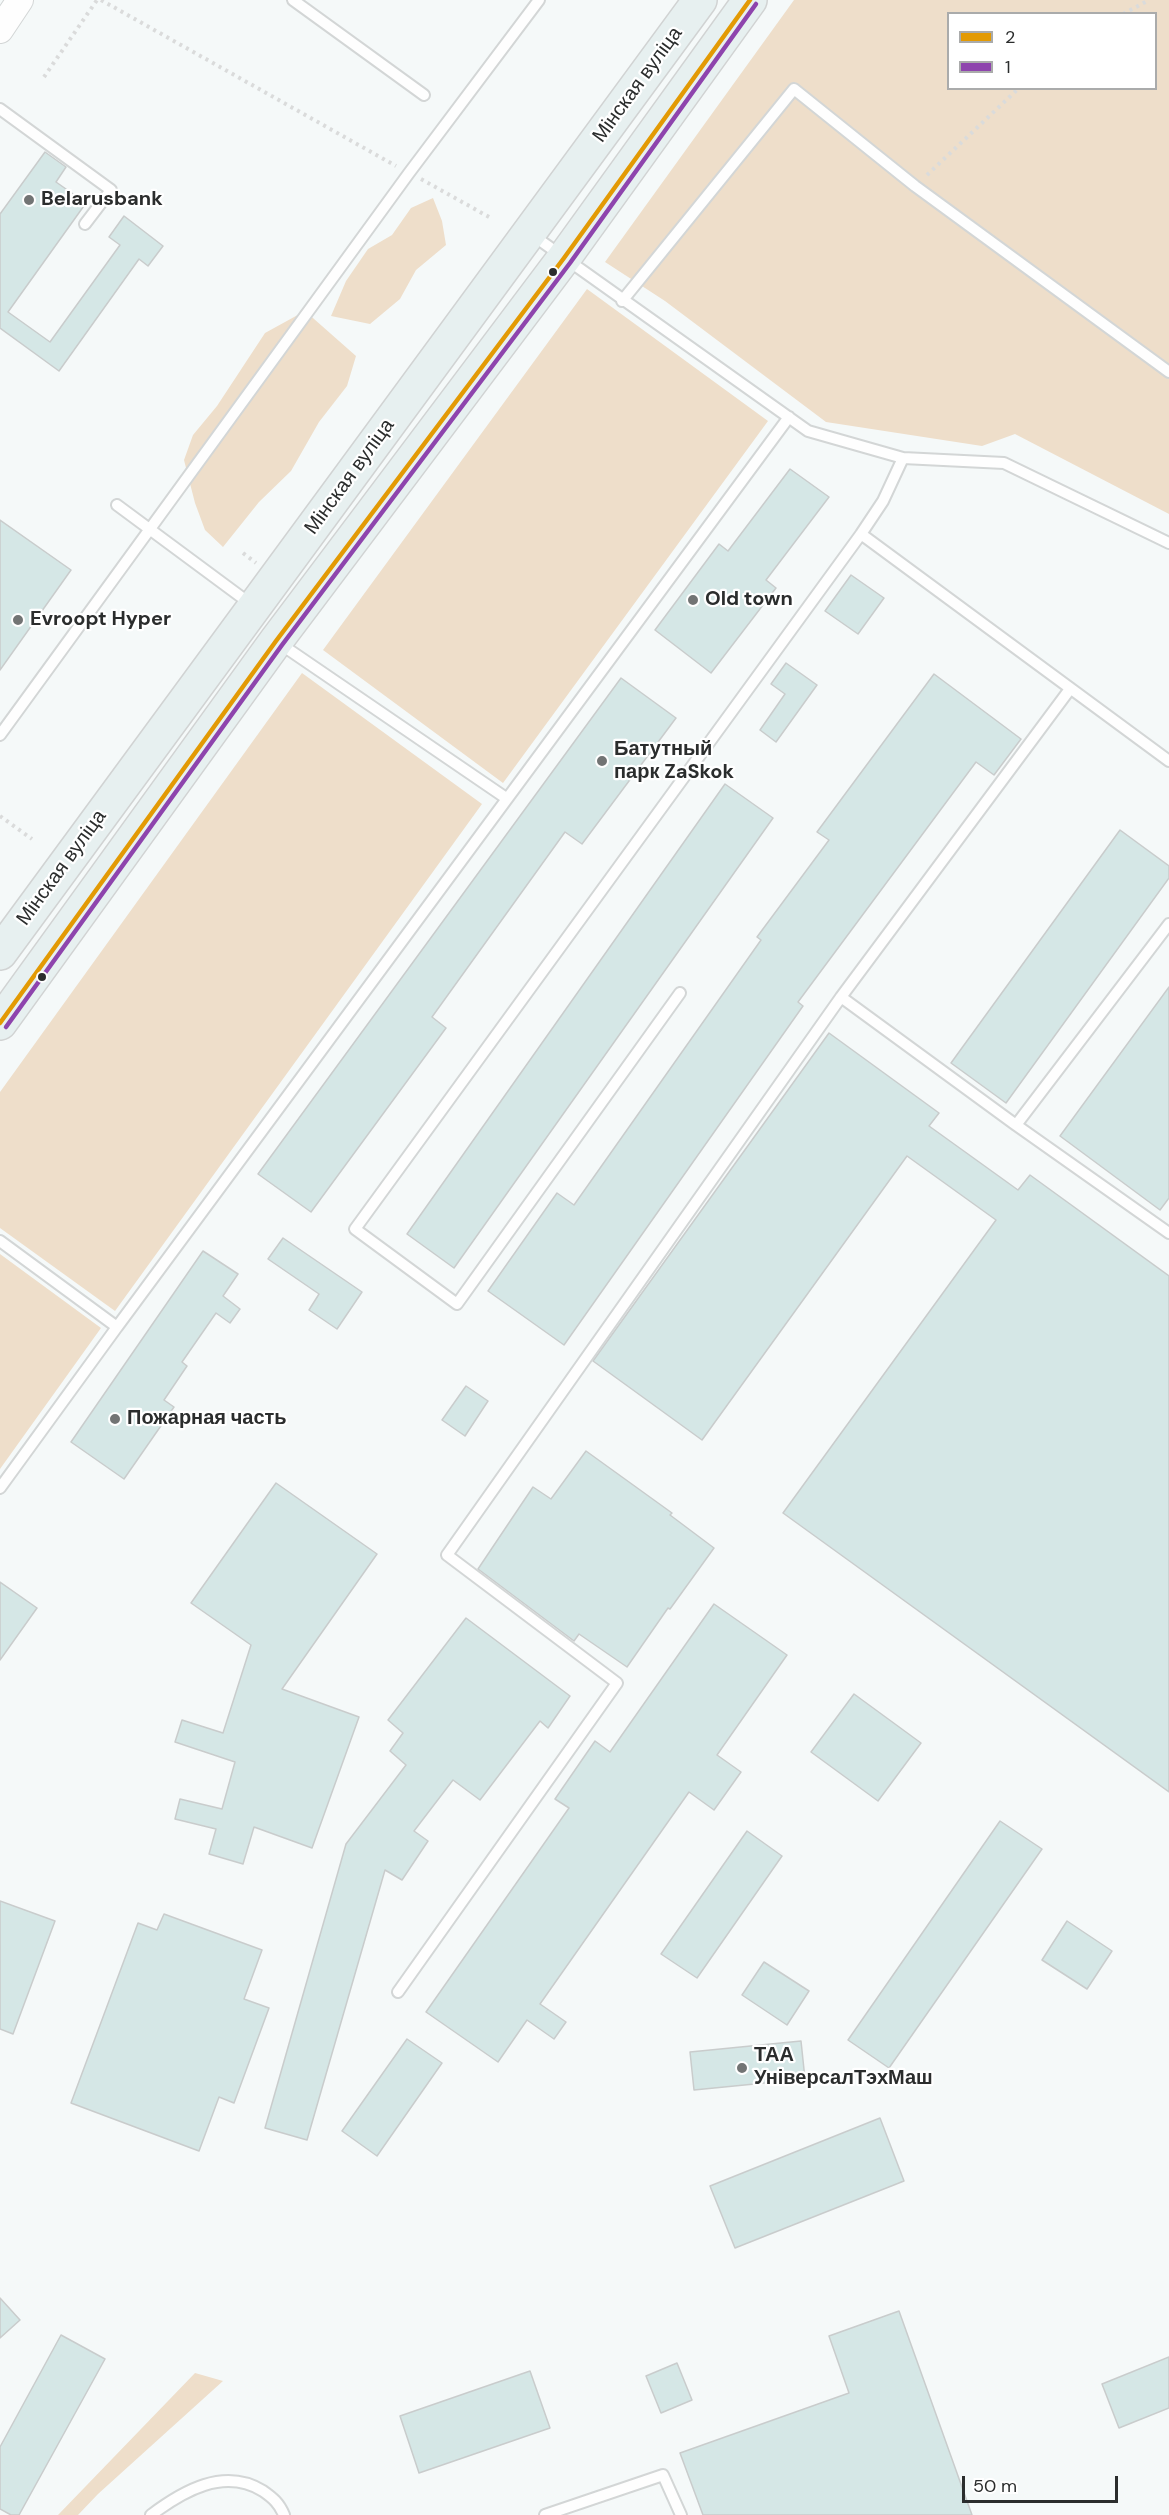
<!DOCTYPE html>
<html>
<head>
<meta charset="utf-8">
<style>
  body { margin:0 }
  #map { position:relative; width:1169px; height:2515px; overflow:hidden; background:#f5f9f9; font-family:"DM Sans",sans-serif }
  canvas { display:block }
  .legend { position:absolute; left:947px; top:12px; width:210px; height:78px; box-sizing:border-box; background:#fff; border:2px solid #aaabab; margin:0; padding:8px 10px; list-style:none; font-size:18px; color:#2b2d2d }
  .legend li { display:flex; align-items:center; gap:12px; height:30px }
  .legend b { width:30px; border:2px solid #aaabab }
  .scale { position:absolute; left:962px; top:2476px; width:156px; height:27px; box-sizing:border-box; border:3px solid #2b2d2d; border-top:0; padding-left:8px; font-size:18px; line-height:21px; white-space:nowrap; color:#2b2d2d; -webkit-text-stroke:4px #fff; paint-order:stroke }
</style>
</head>
<body>
<div id="map">
<canvas width="1169" height="2515"></canvas>
<ul class="legend">
<li><b style="height:8px;background:#e39a04"></b>2</li>
<li><b style="height:8px;background:#8e44ad"></b>1</li>
</ul>
<div class="scale">50 m</div>
</div>
<script>
const ctx = document.querySelector('canvas').getContext('2d');
ctx.lineJoin = 'round';
function fill(path, color) { ctx.fillStyle = color; ctx.fill(path, 'evenodd'); }
function stroke(path, color, width, dash) { ctx.strokeStyle = color; ctx.lineWidth = width; ctx.lineCap = dash ? 'butt' : 'round'; ctx.setLineDash(dash || []); ctx.stroke(path); }
function write(font, color, halo, rows, align = 'center') {
  ctx.font = font + ' "DM Sans",sans-serif'; ctx.lineWidth = 4.5; ctx.setLineDash([]); ctx.textBaseline = 'middle'; ctx.strokeStyle = halo; ctx.fillStyle = color; for (const [text, x, y, turn = 0] of rows) {
    ctx.save(); ctx.translate(x, y); ctx.rotate((+turn || 0) * Math.PI / 180); ctx.textAlign = isNaN(turn) ? turn : align; if (halo) ctx.strokeText(text, 0, 0); ctx.fillText(text, 0, 0); ctx.restore();
  }
}
fill(new Path2D(`
  M794 0H1169V514L1015 434 982 446 826 422 665 301 605 262ZM948 14H1156V88H948Z
  M433 198 442 221 446 245 416 270 400 299 370 324 331 316 346 281 368 249 392 235 411 208Z
  M587 289 768 421 503 783 323 650Z
  M305 311 356 356 347 386 319 422 291 471 259 502 223 547 205 530 195 503 184 460 193 435 217 406 265 333Z
  M302 673 482 804 115 1311 0 1228V1092Z
  M0 1254 101 1328 0 1469Z
  M195 2373 223 2381 98 2494 78 2515H58Z`), '#eedeca');
const building = new Path2D(`
  M45 152 66 167 56 182 86 203 8 312 50 342 120 245 109 237 124 216 163 246 148 266 139 259 59 371 0 328V214Z
  M790 469 829 497 766 580 776 588 711 673 655 630 719 544 728 551Z
  M0 520 71 570 0 670Z
  M851 575 884 598 858 634 825 611Z
  M786 663 817 685 776 742 760 730 785 694 771 684Z
  M934 674 1021 739 994 775 976 762 798 1002 803 1006 564 1345 488 1291 557 1193 574 1205 761 940 757 937 829 840 817 832Z
  M621 678 676 718 582 844 565 832 432 1017 446 1028 311 1212 258 1174Z
  M725 784 773 818 454 1268 407 1234Z
  M1120 830 1169 866V878L1006 1103 951 1063Z
  M1169 987V1198L1160 1210 1060 1136Z
  M829 1033 939 1113 929 1126 1018 1190 1030 1175 1169 1276V1792L783 1513 996 1220 907 1156 702 1440 593 1361Z
  M283 1238 362 1292 337 1329 309 1310 319 1294 268 1259Z
  M203 1251 238 1274 223 1296 240 1309 230 1323 216 1313 182 1362 187 1366 164 1400 174 1407 124 1479 71 1442Z
  M466 1386 488 1401 465 1436 442 1420Z
  M586 1451 672 1513 670 1515 714 1548 670 1609 668 1608 627 1667 579 1634 574 1641 478 1569 533 1487 551 1499Z
  M276 1483 377 1554 282 1689 359 1717 312 1848 254 1827 243 1864 209 1854 216 1829 175 1819 180 1799 222 1809 235 1762 175 1742 182 1720 223 1733 251 1645 191 1603Z
  M0 1582 37 1608 0 1660Z
  M714 1604 787 1655 717 1755 741 1772 714 1810 689 1792 540 2004 566 2022 554 2039 527 2020 498 2062 426 2012 569 1808 555 1799 595 1741 610 1752Z
  M466 1618 570 1696 548 1728 540 1721 480 1800 453 1780 414 1831 428 1841 402 1880 385 1870 307 2140 265 2128 346 1844 406 1765 390 1751 403 1733 388 1720Z
  M854 1694 921 1743 878 1801 811 1752Z
  M1000 1821 1042 1849 889 2068 848 2040Z
  M747 1831 782 1856 697 1978 661 1954Z
  M0 1901 55 1921 13 2034 0 2029Z
  M164 1914 262 1950 244 1999 269 2008 234 2103 219 2097 199 2151 71 2103 138 1923 157 1930Z
  M1067 1921 1112 1951 1087 1989 1042 1960Z
  M764 1962 809 1991 787 2025 742 1995Z
  M407 2039 442 2063 377 2156 342 2131Z
  M801 2041 805 2079 694 2090 690 2052Z
  M880 2118 904 2181 735 2248 710 2186Z
  M0 2298 20 2320 0 2338Z
  M899 2311 972 2515H703L680 2453 849 2393 829 2336Z
  M61 2335 105 2359 19 2515H11L0 2509V2447Z
  M1169 2357V2408L1119 2428 1102 2384Z
  M677 2363 692 2400 661 2413 646 2376Z
  M530 2371 550 2428 419 2473 400 2416Z`);
fill(building, '#d5e7e6');
stroke(building, '#c9cccc', 1.5);
const service = new Path2D(`
  M293 0 424 95
  M0 109 111 190 85 224
  M531 234 808 431 903 458 1004 463 1169 543
  M622 301 794 89 915 186 1169 372
  M117 505 252 605
  M861 534 1169 761
  M279 643 506 798
  M0 735 409 173 539 0
  M1169 924 1016 1125 1169 1233
  M680 993 457 1304 355 1229 861 534 883 501 903 458
  M1016 1125 841 997 1070 689
  M0 1241 117 1327 789 417
  M0 1488 117 1327
  M398 1992 617 1683 447 1555 841 997
  M151 2515C183 2491 224 2467 263 2491 273 2498 279 2503 284 2515
  M545 2515 663 2475 681 2515`);
const tertiary = new Path2D(`
  M0 30 20 0`);
const primary = new Path2D(`
  M0 953 700 0
  M0 1023 276 641 564 258 750 0`);
stroke(service, '#d3d6d6', 14);
stroke(tertiary, '#d3d6d6', 28);
stroke(primary, '#d1d3d3', 36);
stroke(new Path2D(`
  M101 0 396 166
  M1123 14 1149 0
  M44 77 97 0
  M927 175 1019 88
  M421 179 489 217
  M243 553 256 563
  M0 816 32 839`), '#dadbdb', 4, [3, 4.5]);
stroke(service, '#fefefe', 10);
stroke(tertiary, '#fefefe', 26);
stroke(primary, '#e7f0f0', 33);
stroke(new Path2D(`
  M0 1023 276 641 564 258 750 0`), '#e39a04', 4.5);
stroke(new Path2D(`
  M6 1027 282 645 570 263 756 4`), '#8e44ad', 4.5);
for (const [x, y, r, color] of [
  [29,200,6,"#727474"],
  [553,272,5,"#2b2d2d"],
  [693,600,6,"#727474"],
  [18,620,6,"#727474"],
  [602,761,6,"#727474"],
  [42,977,5,"#2b2d2d"],
  [115,1419,6,"#727474"],
  [742,2068,6,"#727474"]
]) { const dot = new Path2D(); dot.arc(x, y, r, 0, 2 * Math.PI); ctx.fillStyle = color; ctx.fill(dot); stroke(dot, '#fff', 2); }
write('20px', '#2b2d2d', '#fff', [
  ["Мінская вуліца",638,85,-54],
  ["Мінская вуліца",350,477,-54],
  ["Мінская вуліца",62,868,-54]
]);
write('bold 20px', '#2b2d2d', '#fff', [
  ["Belarusbank",41,200],
  ["Old town",705,600],
  ["Evroopt Hyper",30,620],
  ["Батутный",614,750],
  ["парк ZaSkok",614,773],
  ["Пожарная часть",127,1419],
  ["ТАА",754,2056],
  ["УніверсалТэхМаш",754,2079]
], 'left');
</script>
</body>
</html>
